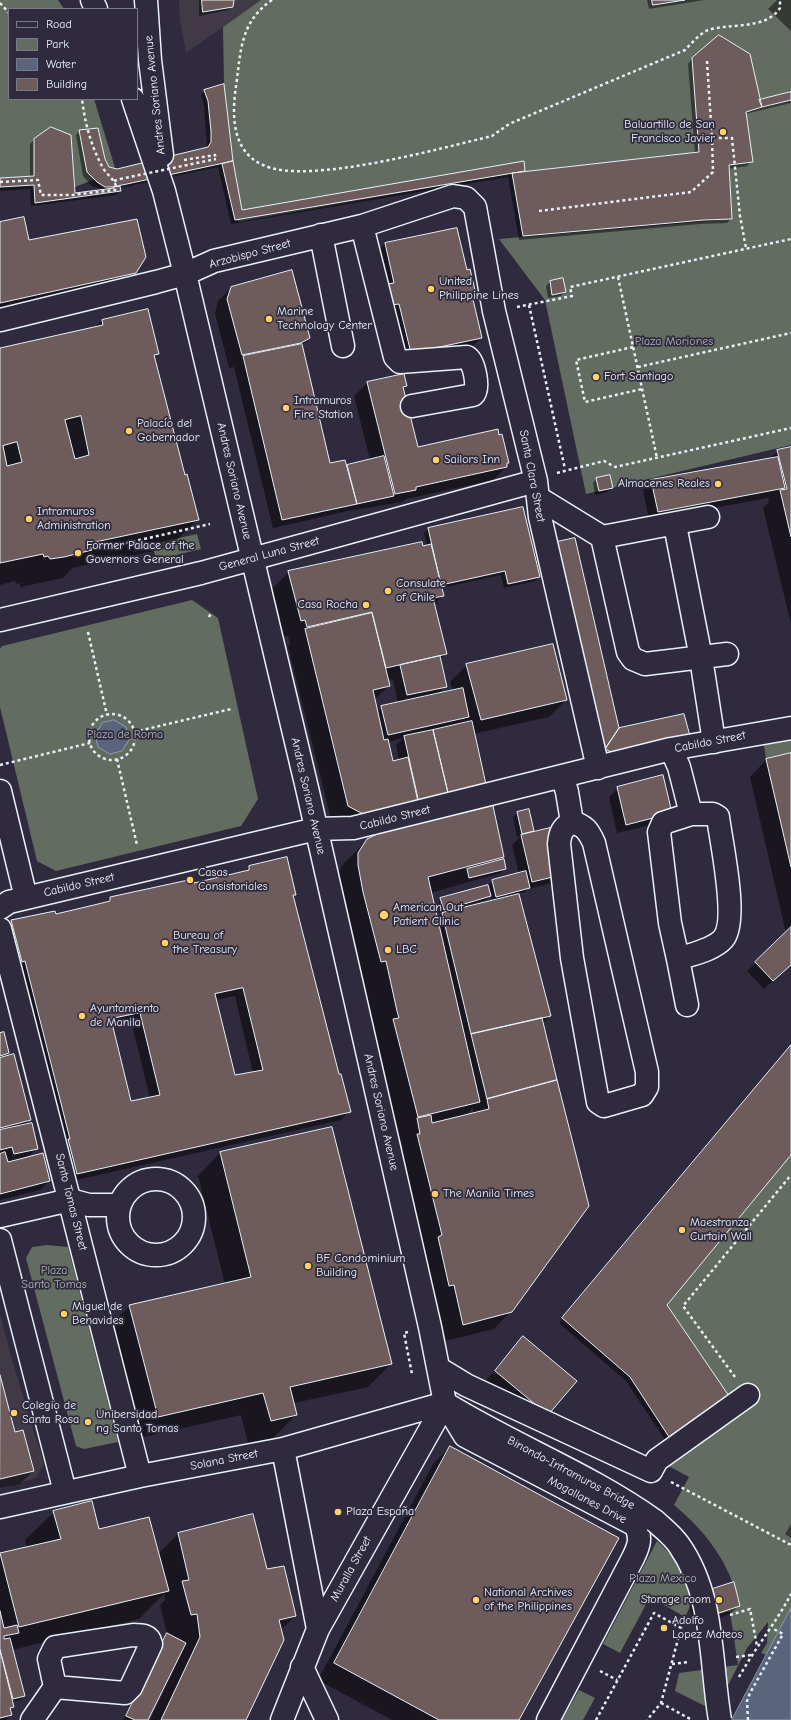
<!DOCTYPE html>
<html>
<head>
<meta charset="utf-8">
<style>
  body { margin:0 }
  #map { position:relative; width:791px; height:1720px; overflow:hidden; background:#2f2a3d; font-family:"Comic Neue",sans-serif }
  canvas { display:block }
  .legend { position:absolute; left:8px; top:8px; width:130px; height:92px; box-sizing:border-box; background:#2f2a3d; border:1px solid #797a88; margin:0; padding:5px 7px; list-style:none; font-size:12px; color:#e8f1f8 }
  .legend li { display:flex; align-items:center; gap:8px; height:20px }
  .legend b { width:20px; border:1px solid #797a88 }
</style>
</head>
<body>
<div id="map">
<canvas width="791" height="1720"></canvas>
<ul class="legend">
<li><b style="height:5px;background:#2f2a3d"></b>Road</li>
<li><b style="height:11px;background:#636c60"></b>Park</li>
<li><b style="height:11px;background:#5b647d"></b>Water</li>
<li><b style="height:11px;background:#6e5b5b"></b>Building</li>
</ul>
</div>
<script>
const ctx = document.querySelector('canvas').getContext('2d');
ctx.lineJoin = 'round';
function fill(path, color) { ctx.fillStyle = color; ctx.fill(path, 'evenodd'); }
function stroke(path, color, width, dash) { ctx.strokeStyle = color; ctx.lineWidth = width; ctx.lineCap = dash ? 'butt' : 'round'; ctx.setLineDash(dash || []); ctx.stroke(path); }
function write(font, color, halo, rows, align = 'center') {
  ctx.font = font + ' "Comic Neue",sans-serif'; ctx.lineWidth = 3.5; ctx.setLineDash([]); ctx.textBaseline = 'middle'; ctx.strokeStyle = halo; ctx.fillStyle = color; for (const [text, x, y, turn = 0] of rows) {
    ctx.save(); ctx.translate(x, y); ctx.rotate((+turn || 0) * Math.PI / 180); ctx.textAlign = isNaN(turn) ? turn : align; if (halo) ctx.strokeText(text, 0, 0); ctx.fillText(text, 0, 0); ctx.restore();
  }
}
fill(new Path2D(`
  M179 0H261L186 53 180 20Z
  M0 1314 13 1363 44 1464 36 1478 0 1489Z`), '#423946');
fill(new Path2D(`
  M0 0H58L64 9H9V99H94L116 171 75 187 71 136 51 127 34 139V176L0 178Z
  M261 0H791V92L759 100 750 54 719 35 692 58 699 152 512 173 238 222 224 84 223 27Z
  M791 100V445L586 494 545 300 499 239 732 219 729 165 752 162 746 112Z
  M197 534 201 549 168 557 155 555 152 544Z
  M192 600 218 618 258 799 241 826 56 871 37 861 0 707V649L2 646Z
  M791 719V753L766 759 761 724Z
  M791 1155V1608L766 1655 761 1653 767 1643 768 1622 747 1648 715 1711 675 1691 679 1673 738 1665 730 1611 703 1619 695 1596 685 1617 650 1597 620 1653 603 1644 657 1541C682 1564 695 1585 703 1617L740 1606C729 1562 708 1534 674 1505L689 1477 646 1454 729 1396 667 1305Z
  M47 1245 68 1247 118 1442 84 1449 76 1446 26 1258 32 1247Z
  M579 1690 595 1698 583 1720H562Z`), '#636c60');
const water = new Path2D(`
  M114 720 126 727 129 740 122 751 110 754 98 747 95 735 102 723Z
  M791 1608V1720H732Z`);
fill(water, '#5b647d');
stroke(water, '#939cae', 1);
fill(new Path2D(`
  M199 0H233L232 6 228 10 199 16Z
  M647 0H704L649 9Z
  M777 0H791V31L768 9Z
  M692 59 759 101 791 93V103L745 114 751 162 747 166 728 169 731 219 727 223 700 224 519 240 508 177 231 224 218 167 120 188V191L116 195 31 206 30 189 0 191V179L30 177V144L34 140 74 194 104 190 92 186 83 176 76 135 80 131 104 160 108 167 117 170 207 147 204 106 201 95 205 91 232 161 241 211 523 162 524 172 695 154 688 64Z
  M0 223 28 242 135 272 126 281 0 310Z
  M385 244 474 294 471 297 481 338 468 351 398 366 372 257Z
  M550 282 565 291 561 296 548 298 546 286Z
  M231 288 309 338 301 346 330 464 346 466 370 460 354 396 367 383 406 386 403 389 418 448 508 462 506 467 493 480 406 499 402 502 348 511 273 528 234 367 229 368 215 313 218 301Z
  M147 310 158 354 154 358 184 476 198 519 169 548 72 568 63 578 21 587 20 583 16 584 15 581 0 585V349L95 327 102 320Z
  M791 448V624L763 508 769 502 768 498 649 520 643 490 652 481 769 459 778 451Z
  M597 478 612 488 607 492 595 495 593 483Z
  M428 529 539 577 535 581 504 588 501 575 441 588 443 595 434 605 446 654 440 660 446 686 437 695 453 691 450 682 467 665 566 700 549 717 473 734 486 789 332 823 288 646 290 644 288 636 284 637 272 589 289 572 427 546 424 533ZM393 679 398 704 382 707 377 712 374 700 389 686 387 680ZM403 738 396 745 399 760 393 762 388 742Z
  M618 729 689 736 596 757Z
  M791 754V964L764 989 747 971 786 933 750 777 766 760Z
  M618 788 663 822 617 833 609 797Z
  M528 810 533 830 528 834 560 874 551 883 529 889 525 892 518 894 550 1016 543 1023 511 1311 494 1329 446 1341 437 1302H432L421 1255 425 1251 401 1152 403 1150 401 1138 395 1140 371 1043 376 1038 375 1035 335 877 344 863 368 840 503 856 498 862 505 869 501 873 430 893 436 919 443 912 439 913 437 904 441 899 488 886 492 881 519 874 512 845 521 836 517 837 513 817 517 813ZM491 895 493 902 461 909 460 907 486 900ZM473 1108V1114L465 1116Z
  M249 867 295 895 293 897 338 1075 349 1112 341 1120 68 1182 3 930 12 921 55 915 104 904 110 898 193 884 244 872ZM235 996 253 1073 234 1077 216 1000ZM131 1021 150 1098 130 1102 111 1025Z
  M0 1034 8 1053 2 1058 30 1120 24 1126 37 1148 27 1158 49 1181 40 1190 0 1200Z
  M791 1046V1153L666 1305 723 1400 665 1440 626 1381 559 1323Z
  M220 1153 391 1364 368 1387 294 1403 296 1415 273 1438 248 1443 241 1415 135 1439 107 1328 130 1306 225 1284 198 1176Z
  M523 1338 548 1414 483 1384Z
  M0 1376 15 1433 33 1471 20 1484 0 1488Z
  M450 1447 517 1720H392L318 1680 433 1464Z
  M54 1512 158 1554 178 1534 252 1515 266 1570 295 1616 281 1630 244 1720H150L178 1661 177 1657 146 1720H123L163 1638 167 1634 160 1605 165 1600 164 1594 139 1619 12 1650 24 1696 20 1700 12 1702 13 1707 10 1710 11 1715 6 1720H0V1554L27 1548 25 1540Z
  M791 1524V1538L785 1534Z
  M697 1595 739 1606 730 1614 695 1626 689 1604ZM730 1608V1610L699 1620Z`), '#0007');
const building = new Path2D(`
  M202 0H234L233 7 203 12Z
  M652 0H685L653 5Z
  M719 35 750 54 762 107 746 112 753 162 729 165 732 219 704 220 523 236 512 173 699 152 692 58Z
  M224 84 233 161 113 187H105L97 182 87 172 79 130 98 128 105 159 109 167 117 169 208 147 211 142V131L208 101 204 90Z
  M791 92V100L762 107 759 100Z
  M51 127 71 135 75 193 114 188 113 187 120 186 121 191 35 203 34 185 0 187V178L34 176V139Z
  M233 161 242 210 524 161 525 171 235 220 222 164Z
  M24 217 29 240 137 219 146 257 136 273 0 303V222Z
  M457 228 467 270 470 269 476 294 472 295 482 338 411 353 399 304 391 305 386 284 394 283 385 243Z
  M292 270 310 338 301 343 242 355 227 299 231 287Z
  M563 278 566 292 552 295 550 281Z
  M148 309 159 354 154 355 185 475 187 474 199 520 95 542 96 545 91 546 92 550 64 557 50 559 48 556 44 557 43 554 0 563V348L103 325 102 320ZM81 416 89 455 75 459 65 420ZM17 442 22 462 7 466 3 446Z
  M302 344 330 463 345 460 357 504 282 520 243 356Z
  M404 374 407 386 403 387 418 447 498 429 499 435 502 434 509 463H507V467L416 487V490L395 494 367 382Z
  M791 447V537L780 490 787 489 777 450Z
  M384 456 394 496 357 504 347 465Z
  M778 457 785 488 658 512 651 480Z
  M610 475 613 488 599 491 596 478Z
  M523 507 540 577 508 584 505 571 441 585 428 528Z
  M575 538 619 728 605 749 599 746 552 543Z
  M422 542 423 546 431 544 444 596 433 598 447 654 386 668 372 612 307 627 305 620 301 621 288 571Z
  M372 613 390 686 373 690 384 740 388 739 393 761 408 757 419 806 370 815 361 813 348 806 305 629Z
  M553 644 567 700 481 720 466 664Z
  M440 656 447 687 407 695 400 665Z
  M463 688 469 717 388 735 381 706Z
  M684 714 690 736 611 752 605 749 619 728Z
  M472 721 487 789 449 797 433 730Z
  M433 730 449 797 419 803 404 736Z
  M791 753V867L766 759Z
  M663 775 672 813 626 825 617 787Z
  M493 806 504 857 428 877 480 1102 418 1117 393 1019 399 1018 397 1011 386 961 381 962 363 892 358 865V853L367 839 379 833Z
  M529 809 534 831 522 834 517 812Z
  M550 828 561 875 532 882 521 835Z
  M287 857 296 895H293L339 1074H341L351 1112 77 1174 68 1139H70L25 961 22 962 11 920 55 911 56 914 94 905 110 901V897L193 879 194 883 249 870V866ZM243 988 263 1070 235 1075 215 994ZM140 1013 160 1095 131 1101 111 1019Z
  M504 859 506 869 469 878 467 869Z
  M526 871 530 888 496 897 492 880Z
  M488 885 491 896 444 910 440 898Z
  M519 894 551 1016 471 1034 442 913Z
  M791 927V965L773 981 755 962Z
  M542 1018 557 1080 487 1099 471 1034Z
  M4 1032 9 1053 0 1056V1033Z
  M791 1045V1155L667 1305 729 1396 669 1437 630 1377 562 1318Z
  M14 1054 31 1120 0 1128V1058Z
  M557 1080 589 1206 512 1312 463 1325 454 1285 449 1286 438 1237 442 1235 417 1134H420L417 1118 431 1115 432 1123 489 1109 487 1099Z
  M32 1123 38 1149 14 1154 12 1147 0 1150V1130Z
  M332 1127 392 1364 290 1387 297 1415 271 1421 263 1393 158 1417 129 1305 251 1277 220 1152Z
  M5 1152 8 1162 43 1153 50 1181 0 1194V1154Z
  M523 1336 577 1381 548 1415 495 1371Z
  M0 1375 15 1432 23 1430 34 1471 0 1479Z
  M450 1446 619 1538 519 1720H439L334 1663Z
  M92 1501 99 1529 149 1517 169 1591 19 1627 0 1553 61 1539 53 1511Z
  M253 1514 267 1569 284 1566 296 1616 279 1620 284 1640 246 1720H161L200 1637 197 1614 191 1615 182 1581 189 1580 178 1533Z
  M734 1582 740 1606 703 1618 697 1594Z
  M0 1611 4 1628 17 1625 19 1633 4 1636V1639L10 1638 25 1696 13 1699 0 1650Z
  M167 1633 186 1643 148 1720H135L126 1716Z
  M0 1650 14 1707 10 1708 12 1715 0 1718Z`);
fill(building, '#6e5b5b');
stroke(building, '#e8f1f8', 1);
const minor = new Path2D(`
  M92 0 96 9
  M146 0 150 60 162 155
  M133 99 164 191 185 274 307 788 430 1327 445 1403 465 1436 635 1525C642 1537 639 1546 633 1558L548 1720
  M362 226 395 357 400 362 467 357C474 361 480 389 473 395L412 406
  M321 235 343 346
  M0 320 156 282 185 274 214 261 362 226 453 196 466 198 475 207 494 311 536 481 540 517 598 768
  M540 499 602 537 628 652 633 659 645 664 727 654
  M675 525 701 658 714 742
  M602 537 708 517
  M0 620 201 573 536 481
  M671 749 679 767 691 814H713L718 817C721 842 739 921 723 939 713 950 692 954 678 959L687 1005
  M563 778 567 792 572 822
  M0 791 26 898
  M572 822C585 826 588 830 594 843L647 1072V1087L642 1095 604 1106 598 1102 572 958 559 844C560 833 562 828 572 822Z
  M0 908 9 902 26 898 316 829 353 828 671 749 791 728
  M0 929 140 1476
  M678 959 670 923 659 832 663 823 691 814
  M118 1217a38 38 0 1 1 76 0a38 38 0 1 1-76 0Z
  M0 1216 70 1200 89 1205H119
  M0 1240 65 1492
  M438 1368 466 1385 651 1471 657 1460 748 1395
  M448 1405C515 1446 591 1475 655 1521
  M283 1449 318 1629
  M0 1507 140 1476 283 1449 445 1403
  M302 1667 327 1720
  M32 1720 55 1687 49 1659 55 1647 133 1635C142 1635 149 1635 151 1644L131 1687 125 1693 55 1687
  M282 1720 318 1629 445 1403`);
stroke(minor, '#e8f1f8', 25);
stroke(new Path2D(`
  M272 0C240 22 241 51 236 86 232 114 231 151 263 165 307 186 441 148 492 136L509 124 685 50C692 43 699 34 708 30 730 23 766 30 780 8V0
  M0 3 9 13
  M707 61 712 138H732L740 216 746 248
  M184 160 215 155 216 159
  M114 181 120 179
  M0 182 38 180 41 195H72L115 190 116 186C114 179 107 175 103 168 91 146 85 124 82 99
  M539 211 691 192 713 172 712 138
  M618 277 657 458
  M529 305 565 469
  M517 307 572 296 570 287 791 239
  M633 347 576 360 585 402 642 389
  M638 367 791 333
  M557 473 604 461 615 467 791 428
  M109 547 210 524
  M209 617 211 613
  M88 632 107 715
  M89 737a23 23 0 1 1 46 0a23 23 0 1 1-46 0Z
  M134 732 231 709
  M117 759 137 845
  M0 765 90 743
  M408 1332 404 1333 412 1374
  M735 1377 683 1306 791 1175
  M671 1482 791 1545
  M730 1615 750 1609 757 1646
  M736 1657 751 1655
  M672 1664 689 1662
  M600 1671 617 1680
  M739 1677C755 1648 776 1623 791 1594
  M661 1703 692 1720
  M596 1720 654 1613 681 1628 661 1703 647 1720
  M748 1720 747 1701 750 1693 783 1634 772 1628`), '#e8f1f8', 2.5, [3, 3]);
stroke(minor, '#2f2a3d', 22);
const minorBridge = new Path2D(`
  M655 1521C664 1529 673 1536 679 1545 715 1596 710 1662 720 1720`);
stroke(minorBridge, '#e8f1f8', 25, []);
stroke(new Path2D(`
  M120 179 216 159`), '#e8f1f8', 2.5, [3, 3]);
stroke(minorBridge, '#2f2a3d', 22);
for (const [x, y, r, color] of [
  [723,132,4,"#ffd166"],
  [431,289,4,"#ffd166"],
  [269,319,4,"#ffd166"],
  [596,377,4,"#ffd166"],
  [286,408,4,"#ffd166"],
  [129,431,4,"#ffd166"],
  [436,460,4,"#ffd166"],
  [718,484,4,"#ffd166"],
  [29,519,4,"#ffd166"],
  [78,553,4,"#ffd166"],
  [388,591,4,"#ffd166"],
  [366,605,4,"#ffd166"],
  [190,880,4,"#ffd166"],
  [384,915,5,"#ffd166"],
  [165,943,4,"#ffd166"],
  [388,950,4,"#ffd166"],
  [82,1016,4,"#ffd166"],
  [435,1194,4,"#ffd166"],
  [682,1230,4,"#ffd166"],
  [308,1266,4,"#ffd166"],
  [64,1314,4,"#ffd166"],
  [14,1413,4,"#ffd166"],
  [88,1422,4,"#ffd166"],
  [338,1512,4,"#ffd166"],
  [476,1600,4,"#ffd166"],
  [719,1600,4,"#ffd166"],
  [664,1628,4,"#ffd166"]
]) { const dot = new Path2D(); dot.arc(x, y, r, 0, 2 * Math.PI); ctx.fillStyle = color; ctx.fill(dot); stroke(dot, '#2f2a3d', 1.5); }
write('12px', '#e8f1f8', '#2f2a3d', [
  ["Andres Soriano Avenue",155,95,-96],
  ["Arzobispo Street",250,254,-15],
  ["Santa Clara Street",532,476,79],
  ["Andres Soriano Avenue",234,481,77],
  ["General Luna Street",269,554,-15],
  ["Cabildo Street",710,742,-11],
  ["Andres Soriano Avenue",308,796,77],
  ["Cabildo Street",395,818,-14],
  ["Cabildo Street",79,885,-13],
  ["Andres Soriano Avenue",381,1112,77],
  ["Santo Tomas Street",71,1202,76],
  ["Solana Street",224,1460,-11],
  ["Binondo-Intramuros Bridge",571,1473,28],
  ["Magallanes Drive",587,1500,28],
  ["Muralla Street",351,1569,-61]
]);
write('12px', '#e8f1f8', '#2f2a3d', [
  ["Baluartillo de San",715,125,"right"],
  ["Francisco Javier",715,139,"right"],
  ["United",439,282],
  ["Philippine Lines",439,296],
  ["Marine",277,312],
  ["Technology Center",277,326],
  ["Fort Santiago",604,377],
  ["Intramuros",294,401],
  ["Fire Station",294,415],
  ["Palacío del",137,424],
  ["Gobernador",137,438],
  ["Sailors Inn",444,460],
  ["Almacenes Reales",710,484,"right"],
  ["Intramuros",37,512],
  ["Administration",37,526],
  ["Former Palace of the",86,546],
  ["Governors General",86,560],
  ["Consulate",396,584],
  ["of Chile",396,598],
  ["Casa Rocha",358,605,"right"],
  ["Casas",198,873],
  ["Consistoriales",198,887],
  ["American Out",393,908],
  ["Patient Clinic",393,922],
  ["Bureau of",173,936],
  ["the Treasury",173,950],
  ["LBC",396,950],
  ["Ayuntamiento",90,1009],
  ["de Manila",90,1023],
  ["The Manila Times",443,1194],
  ["Maestranza",690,1223],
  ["Curtain Wall",690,1237],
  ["BF Condominium",316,1259],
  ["Building",316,1273],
  ["Miguel de",72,1307],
  ["Benavides",72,1321],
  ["Colegio de",22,1406],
  ["Santa Rosa",22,1420],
  ["Unibersidad",96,1415],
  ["ng Santo Tomas",96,1429],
  ["Plaza España",346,1512],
  ["National Archives",484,1593],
  ["of the Philippines",484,1607],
  ["Storage room",711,1600,"right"],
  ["Adolfo",672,1621],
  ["Lopez Mateos",672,1635]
], 'left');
write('12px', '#acb5b4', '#2f2a3d', [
  ["Plaza Moriones",674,342],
  ["Plaza de Roma",125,735],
  ["Plaza",54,1271],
  ["Santo Tomas",54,1285],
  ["Plaza Mexico",663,1579]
]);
</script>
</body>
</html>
